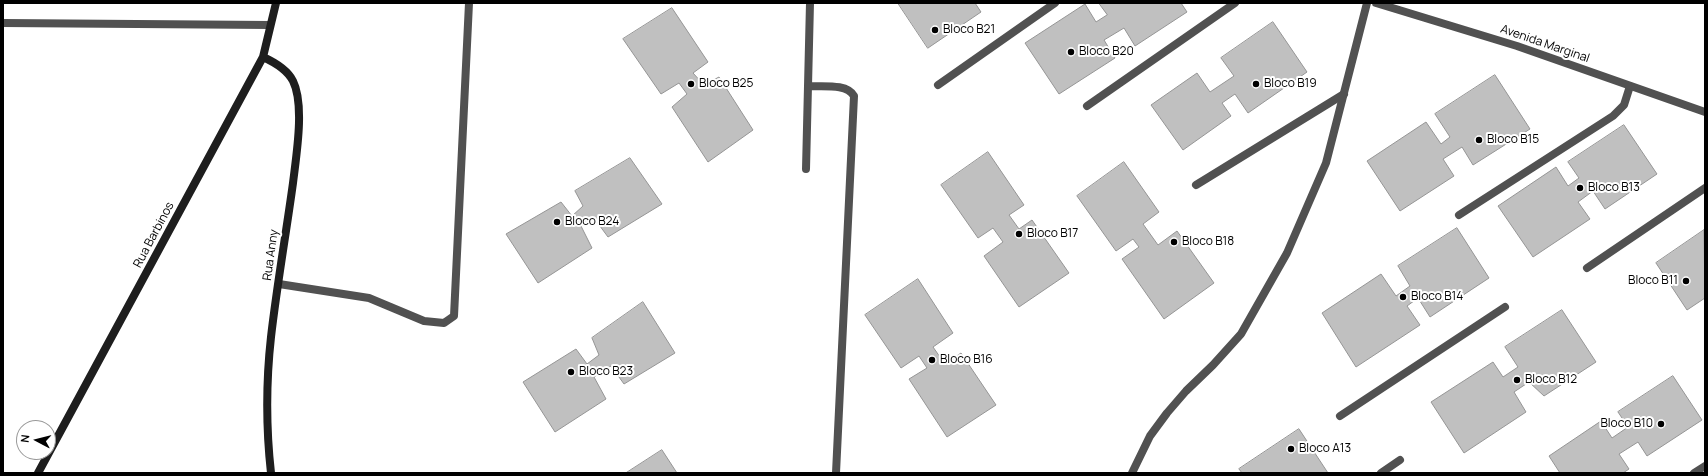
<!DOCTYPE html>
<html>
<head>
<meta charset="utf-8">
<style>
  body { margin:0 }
  #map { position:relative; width:1708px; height:476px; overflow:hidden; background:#fff; font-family:Manrope,sans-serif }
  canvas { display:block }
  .frame { position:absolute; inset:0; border:4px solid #000; pointer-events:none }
  .north { position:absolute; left:16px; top:420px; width:40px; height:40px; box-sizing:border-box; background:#fff; border:1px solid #999; border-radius:50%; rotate:277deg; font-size:11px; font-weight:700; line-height:16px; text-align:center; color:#000 }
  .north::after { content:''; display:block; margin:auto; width:14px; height:18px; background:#000; clip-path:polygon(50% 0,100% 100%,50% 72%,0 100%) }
</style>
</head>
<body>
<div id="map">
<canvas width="1708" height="476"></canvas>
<div class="frame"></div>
<div class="north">N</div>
</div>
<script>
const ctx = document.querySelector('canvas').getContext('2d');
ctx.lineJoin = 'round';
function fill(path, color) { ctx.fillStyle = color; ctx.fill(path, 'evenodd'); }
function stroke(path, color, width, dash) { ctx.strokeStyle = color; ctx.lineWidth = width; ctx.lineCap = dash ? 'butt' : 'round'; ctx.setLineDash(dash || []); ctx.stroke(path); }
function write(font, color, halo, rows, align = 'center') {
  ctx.font = font + ' Manrope,sans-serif'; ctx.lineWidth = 4; ctx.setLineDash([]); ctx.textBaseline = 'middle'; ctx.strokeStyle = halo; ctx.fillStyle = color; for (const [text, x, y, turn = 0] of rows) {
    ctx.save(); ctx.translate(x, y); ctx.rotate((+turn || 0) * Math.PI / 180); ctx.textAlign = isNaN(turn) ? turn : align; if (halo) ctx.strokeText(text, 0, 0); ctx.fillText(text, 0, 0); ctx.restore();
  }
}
const building = new Path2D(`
  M898 3H975L981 12 928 48Z
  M1099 3H1181L1187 12 1135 46 1124 28 1104 40 1115 58 1059 94 1025 43 1085 4 1096 22 1107 15Z
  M672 8 708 62 693 73 704 85 719 77 753 130 708 162 672 107 687 94 679 83 661 94 623 39Z
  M1273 22 1307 72 1248 113 1235 94 1222 103 1231 116 1183 150 1151 105 1197 73 1210 92 1234 76 1221 58Z
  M1495 75 1530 129 1473 165 1462 147 1443 159 1454 176 1400 211 1367 161 1426 122 1441 144 1450 137 1435 114Z
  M1624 125 1657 174 1605 209 1593 191 1578 202 1590 219 1533 257 1498 206 1556 167 1568 186 1579 178 1568 162Z
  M988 152 1024 205 1009 215 1019 229 1032 220 1069 273 1019 307 984 256 1003 242 993 228 978 238 941 185Z
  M630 158 662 204 608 237 594 218 581 226 592 248 538 283 506 234 561 202 572 216 583 206 575 191Z
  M1124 162 1159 212 1143 224 1158 245 1177 231 1214 283 1164 319 1122 259 1139 247 1133 239 1116 251 1077 196Z
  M1457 228 1489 278 1430 317 1418 298 1407 306 1420 325 1356 367 1322 313 1381 274 1396 296 1410 286 1398 266Z
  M1704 230 1705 298 1687 310 1656 263Z
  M918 279 953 333 933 347 945 364 961 353 996 405 947 437 909 379 927 368 919 356 901 368 865 315Z
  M643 302 675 353 624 384 611 366 594 377 606 399 555 432 523 382 576 349 587 364 599 355 592 338Z
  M1562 310 1596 362 1544 396 1529 382 1514 392 1526 412 1464 453 1431 402 1493 362 1503 377 1518 367 1505 347Z
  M1673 376 1702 420 1647 456 1638 442 1619 454 1629 469 1623 473H1560L1549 456 1601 421 1612 438 1628 427 1618 412Z
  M1299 429 1328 473H1242L1239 469Z
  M662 450 677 473H626Z`);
fill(building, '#c0c0c0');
stroke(building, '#959595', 1);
stroke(new Path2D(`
  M810 3 808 86C822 87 847 83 854 96L836 473
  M938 85 1055 3
  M1087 106 1235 3
  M806 169 808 86
  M1196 185 1344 94
  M1459 215 1613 116 1624 105 1630 86
  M1587 268 1705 188
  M279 284 369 298 424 321 444 323 454 316 469 3
  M1340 416 1505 307
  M1381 473 1400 460
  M1694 473 1705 466`), '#515151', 8);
stroke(new Path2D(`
  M1376 3 1517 46 1705 112
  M3 23 270 25
  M1132 473 1150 436 1167 413 1186 391 1213 365 1241 334 1287 253 1326 163 1367 3`), '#515151', 8);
stroke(new Path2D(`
  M263 57C274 62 287 69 293 81 305 105 296 157 293 183 286 234 277 285 271 337 266 382 266 428 271 473
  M38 473 263 57 276 3`), '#1e1e1e', 8);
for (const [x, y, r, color] of [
  [935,30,4,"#000"],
  [1071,52,4,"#000"],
  [691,84,4,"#000"],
  [1256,84,4,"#000"],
  [1479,140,4,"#000"],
  [1580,188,4,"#000"],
  [557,222,4,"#000"],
  [1019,234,4,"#000"],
  [1174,242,4,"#000"],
  [1686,281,4,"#000"],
  [1403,297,4,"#000"],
  [932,360,4,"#000"],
  [571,372,4,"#000"],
  [1517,380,4,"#000"],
  [1661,424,4,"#000"],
  [1291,449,4,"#000"]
]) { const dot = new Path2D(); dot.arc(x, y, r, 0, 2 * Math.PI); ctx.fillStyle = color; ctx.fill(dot); stroke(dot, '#fff', 1.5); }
write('12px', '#000', '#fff', [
  ["Bloco B21",943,30],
  ["Bloco B20",1079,52],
  ["Bloco B25",699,84],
  ["Bloco B19",1264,84],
  ["Bloco B15",1487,140],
  ["Bloco B13",1588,188],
  ["Bloco B24",565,222],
  ["Bloco B17",1027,234],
  ["Bloco B18",1182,242],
  ["Bloco B11",1678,281,"right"],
  ["Bloco B14",1411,297],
  ["Bloco B16",940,360],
  ["Bloco B23",579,372],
  ["Bloco B12",1525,380],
  ["Bloco B10",1653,424,"right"],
  ["Bloco A13",1299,449]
], 'left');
write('12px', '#000', '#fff', [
  ["Avenida Marginal",1545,44,19],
  ["Rua Barbinos",154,235,-62],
  ["Rua Anny",271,255,-82]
]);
</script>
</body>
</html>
